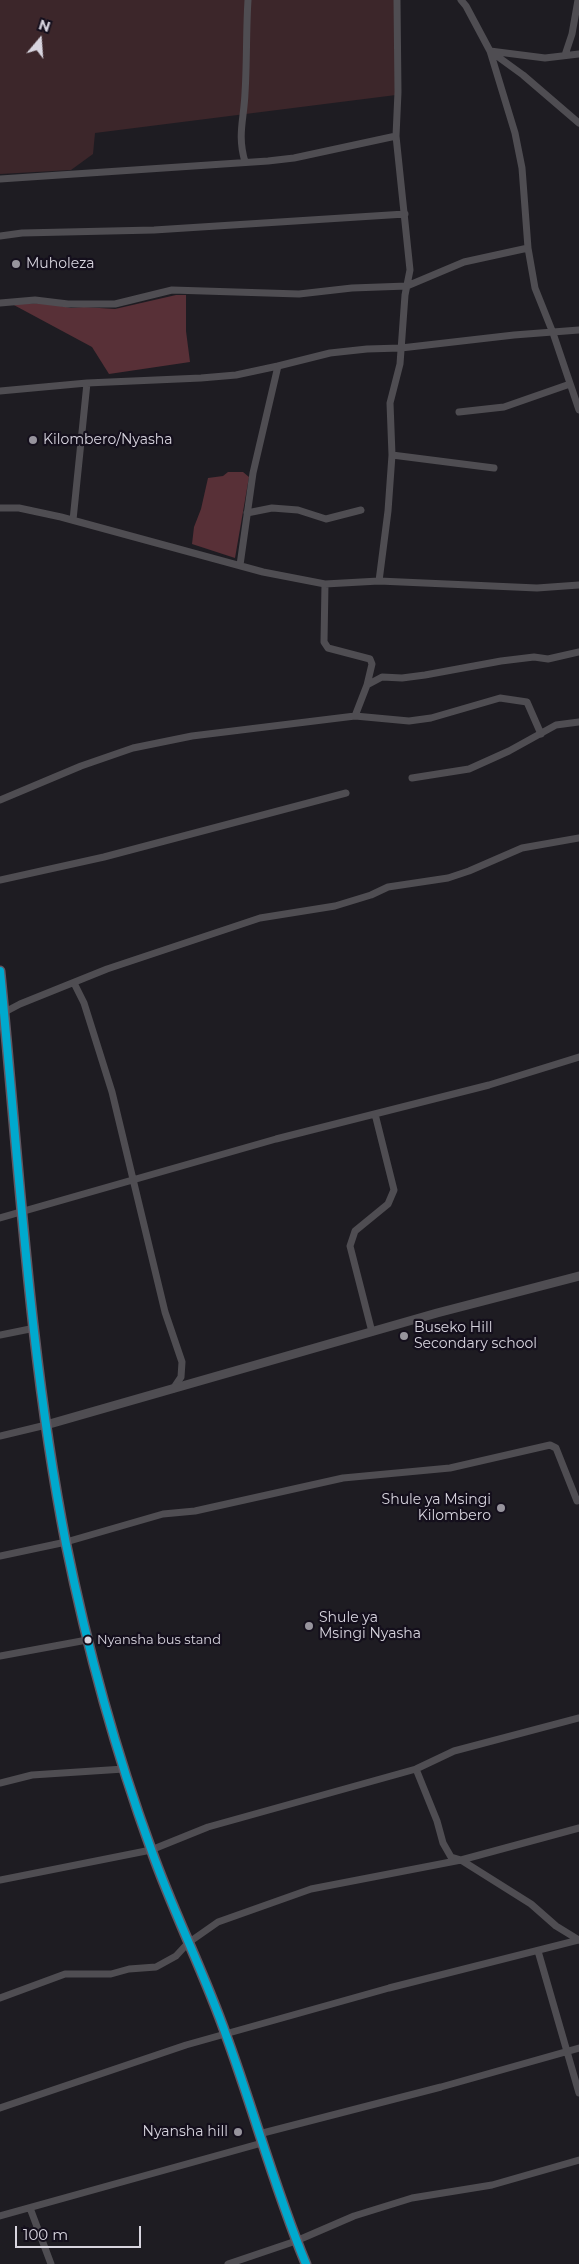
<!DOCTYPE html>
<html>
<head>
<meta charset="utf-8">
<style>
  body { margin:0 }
  #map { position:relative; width:579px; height:2264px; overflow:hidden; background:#1e1c22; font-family:Montserrat,sans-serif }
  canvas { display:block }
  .north { position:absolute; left:15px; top:15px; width:50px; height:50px; -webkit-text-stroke:4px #140f1c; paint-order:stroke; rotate:18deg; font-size:14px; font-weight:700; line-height:20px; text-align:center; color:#d8d5df }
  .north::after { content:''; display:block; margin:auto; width:18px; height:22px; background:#d8d5df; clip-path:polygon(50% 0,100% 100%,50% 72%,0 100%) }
  .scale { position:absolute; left:15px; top:2226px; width:126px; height:22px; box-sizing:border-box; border:2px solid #d8d5df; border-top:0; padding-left:6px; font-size:15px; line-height:18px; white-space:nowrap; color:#d8d5df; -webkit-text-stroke:4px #140f1c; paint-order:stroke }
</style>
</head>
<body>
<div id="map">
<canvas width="579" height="2264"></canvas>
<div class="north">N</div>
<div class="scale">100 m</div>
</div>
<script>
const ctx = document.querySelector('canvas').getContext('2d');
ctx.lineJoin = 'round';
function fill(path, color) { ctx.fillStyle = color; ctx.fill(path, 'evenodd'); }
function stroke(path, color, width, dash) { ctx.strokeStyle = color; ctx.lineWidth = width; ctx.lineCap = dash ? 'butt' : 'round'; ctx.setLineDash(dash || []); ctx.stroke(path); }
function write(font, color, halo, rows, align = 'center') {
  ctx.font = font + ' Montserrat,sans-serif'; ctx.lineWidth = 4.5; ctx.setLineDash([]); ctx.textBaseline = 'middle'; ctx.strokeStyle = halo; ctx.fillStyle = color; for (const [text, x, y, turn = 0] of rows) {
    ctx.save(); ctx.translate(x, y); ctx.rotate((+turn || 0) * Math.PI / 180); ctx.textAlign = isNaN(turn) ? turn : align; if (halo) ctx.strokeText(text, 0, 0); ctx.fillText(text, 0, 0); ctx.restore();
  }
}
fill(new Path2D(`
  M0 0H396V95L95 133 93 154 71 170 0 174Z`), '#3c262a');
fill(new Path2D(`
  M176 295H186V331L190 362 109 374 92 347 12 304 46 303 71 308 84 307 115 309Z
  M228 472H243L249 477 235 558 192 544 194 527 201 509 208 478 223 476Z`), '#583037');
stroke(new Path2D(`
  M461 0 466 6 490 51 523 75 579 123
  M579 54 545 58 490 51 515 133 522 168 528 248 535 288 553 333 579 410
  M565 55 572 34 578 0
  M245 162C237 134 244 120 245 93 247 62 246 31 248 0
  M0 179 268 161 294 158 396 136 398 92 397 0
  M0 236 22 233 154 230 405 214
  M0 303 35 300 68 304H115L172 290 299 294 352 288 407 286 464 262 528 248
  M0 391 87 383 201 378 236 375 278 366
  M459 412 504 407 570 384
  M392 455 494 468
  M0 508H19L61 517 263 572 325 584 379 581 537 588 579 585
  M247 513 272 508 298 510 326 519 361 510
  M73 520 87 383
  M240 565 253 473 278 366 330 353 367 349 401 348 514 335 579 330
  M379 581 388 511 392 455 390 403 400 364 405 295 410 270 396 136
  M325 584 324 642 328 648 370 659 372 664 367 685
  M355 716 367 685 382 677 402 678 425 675 501 661 534 657 548 659 579 652
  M412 778 469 769 509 751 556 725 579 722
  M0 800 81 766 133 748 192 736 355 716 409 721 431 718 500 698 527 702 541 734
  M0 880 104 857 346 793
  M74 983 84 1003 112 1092 165 1312 182 1362 181 1377 173 1389
  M3 1013 20 1004 107 969 260 918 335 906 371 895 388 887 448 878 469 871 522 848 579 838
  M0 1218 276 1139 489 1085 579 1057
  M372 1332 350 1246 355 1231 388 1204 394 1190 375 1114
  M0 1335 35 1328
  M0 1436 46 1425
  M0 1556 66 1542 163 1514 195 1511 343 1478 450 1468 550 1445 556 1448 577 1501 579 1500
  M0 1656 87 1640
  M416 1769 437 1821 443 1843 451 1857 461 1860 531 1904 556 1926 579 1940
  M0 1783 32 1775 124 1769
  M0 1880 151 1850 208 1827 416 1769 454 1751 579 1718
  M538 1951 579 2093
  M0 1998 65 1974H111L129 1969 156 1967 176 1956 188 1943 218 1922 311 1889 461 1860 579 1828
  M0 2108 186 2045 389 1988 579 1940
  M259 2134 441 2087 579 2048
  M30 2208 51 2264
  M0 2216 262 2143
  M228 2264 296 2241 354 2216 412 2198 492 2185 579 2160`), '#4f4d52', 7);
stroke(new Path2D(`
  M46 1425 437 1313 579 1276`), '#4f4d52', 9);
stroke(new Path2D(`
  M0 971C19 1162 29 1356 66 1544 87 1647 115 1750 151 1849 173 1912 204 1972 226 2035 254 2111 275 2190 306 2264`), '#605762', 11);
stroke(new Path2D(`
  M0 971C19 1162 29 1356 66 1544 87 1647 115 1750 151 1849 173 1912 204 1972 226 2035 254 2111 275 2190 306 2264`), '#00a9ce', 8);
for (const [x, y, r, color] of [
  [16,264,5,"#97949d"],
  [33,440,5,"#97949d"],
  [404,1336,5,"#97949d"],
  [501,1508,5,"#97949d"],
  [309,1626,5,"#97949d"],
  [88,1640,4.5,"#d8d5df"],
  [238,2132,5,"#97949d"]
]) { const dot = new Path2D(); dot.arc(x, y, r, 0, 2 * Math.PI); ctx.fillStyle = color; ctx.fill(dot); stroke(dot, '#140f1c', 2); }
write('13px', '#d8d5df', '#140f1c', [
  ["Nyansha bus stand",97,1640]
], 'left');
write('14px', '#d8d5df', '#140f1c', [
  ["Muholeza",26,264],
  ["Kilombero/Nyasha",43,440],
  ["Buseko Hill",414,1328],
  ["Secondary school",414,1344],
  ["Shule ya Msingi",491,1500,"right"],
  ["Kilombero",491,1516,"right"],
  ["Shule ya",319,1618],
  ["Msingi Nyasha",319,1634],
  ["Nyansha hill",228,2132,"right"]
], 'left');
</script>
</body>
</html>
